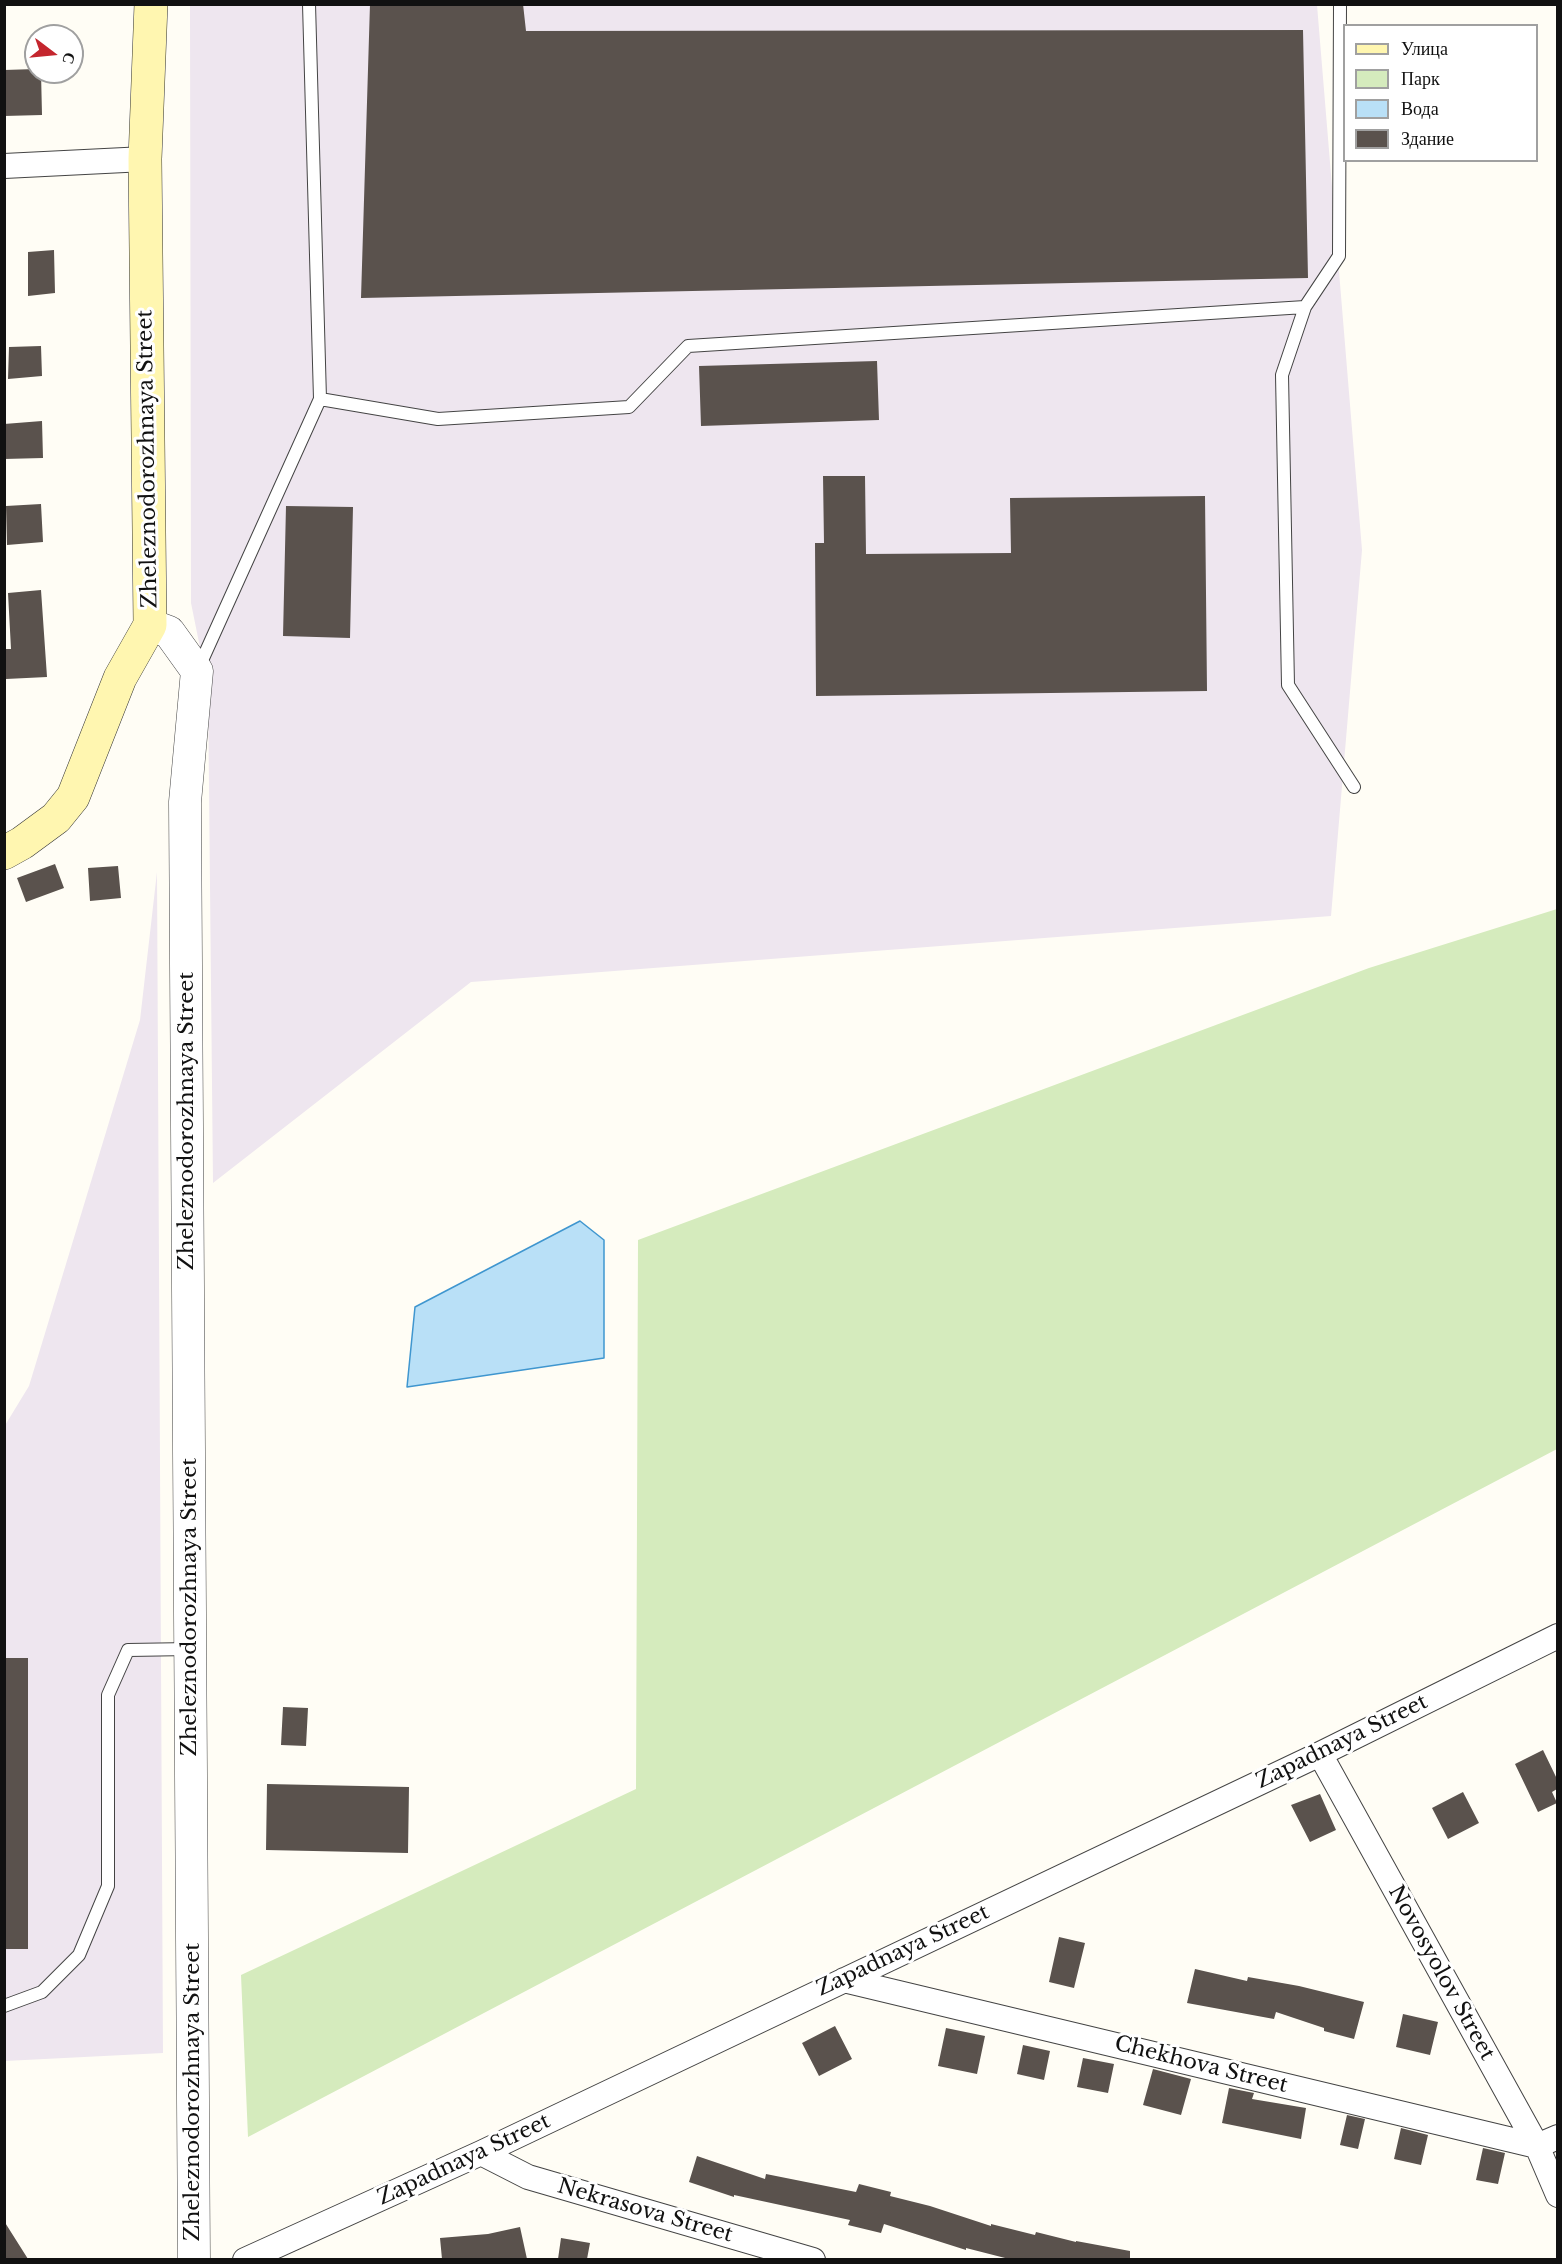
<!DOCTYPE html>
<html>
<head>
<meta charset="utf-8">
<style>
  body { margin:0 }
  #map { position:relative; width:1562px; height:2264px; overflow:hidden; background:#fffdf5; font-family:"Libre Baskerville",serif }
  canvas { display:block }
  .frame { position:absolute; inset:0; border:6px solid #111; pointer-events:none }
  .legend { position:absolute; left:1343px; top:24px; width:195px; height:138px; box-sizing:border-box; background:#fff; border:2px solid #a0a0a0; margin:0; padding:8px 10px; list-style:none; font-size:18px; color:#111 }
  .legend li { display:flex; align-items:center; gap:12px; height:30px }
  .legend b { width:30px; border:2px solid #a0a0a0 }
  .north { position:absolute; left:24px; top:24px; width:60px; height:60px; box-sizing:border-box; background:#fff; border:2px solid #a0a0a0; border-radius:50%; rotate:106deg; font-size:16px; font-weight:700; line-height:24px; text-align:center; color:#111 }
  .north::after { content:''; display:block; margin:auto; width:21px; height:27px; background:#c4262e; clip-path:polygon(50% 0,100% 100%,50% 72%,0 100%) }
</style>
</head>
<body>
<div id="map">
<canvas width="1562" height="2264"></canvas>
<div class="frame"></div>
<ul class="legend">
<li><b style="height:8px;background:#fff6b0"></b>Улица</li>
<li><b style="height:16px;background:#d5ebbd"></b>Парк</li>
<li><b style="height:16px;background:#b9e0f7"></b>Вода</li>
<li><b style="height:16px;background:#5a524d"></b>Здание</li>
</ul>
<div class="north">С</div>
</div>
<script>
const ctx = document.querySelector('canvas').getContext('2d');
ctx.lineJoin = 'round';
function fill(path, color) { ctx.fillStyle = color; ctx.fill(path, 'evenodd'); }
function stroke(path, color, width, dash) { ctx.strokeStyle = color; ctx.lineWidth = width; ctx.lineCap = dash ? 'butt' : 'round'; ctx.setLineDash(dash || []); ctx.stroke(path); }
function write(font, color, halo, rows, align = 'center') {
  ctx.font = font + ' "Libre Baskerville",serif'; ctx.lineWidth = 6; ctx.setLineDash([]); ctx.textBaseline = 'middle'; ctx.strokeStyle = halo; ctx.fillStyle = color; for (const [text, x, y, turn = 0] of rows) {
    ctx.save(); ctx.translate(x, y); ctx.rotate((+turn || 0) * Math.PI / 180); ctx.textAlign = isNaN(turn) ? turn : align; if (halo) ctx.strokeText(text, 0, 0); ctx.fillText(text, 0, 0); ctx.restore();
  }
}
fill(new Path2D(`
  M190 5H1317L1362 550 1331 916 471 982 213 1183 208 687 191 603Z
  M157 872 163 2053 5 2061 4 1427 29 1386 140 1020Z`), '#eee6ef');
fill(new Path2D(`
  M1557 909V1449L248 2137 241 1975 636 1789 638 1240 1369 968Z`), '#d5ebbd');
const water = new Path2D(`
  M580 1221 604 1240V1358L407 1387 415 1307Z`);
fill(water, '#b9e0f7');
stroke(water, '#3f96cf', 1.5);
fill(new Path2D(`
  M370 4H523L526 31 1303 30 1308 278 361 298Z
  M36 69V72H41L42 115 4 116V70Z
  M54 250 55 293 28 296V252Z
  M41 346 42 376 8 379 9 347Z
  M877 361 879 420 701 426 699 366Z
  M42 421 43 458 4 459V424Z
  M823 476H865L866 554 1011 553 1010 498 1205 496 1207 691 816 696 815 543H824Z
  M41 504 43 542 7 545 6 506Z
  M286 506 353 507 350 638 283 636Z
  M41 590 47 677 6 679 5 649H11L8 593Z
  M55 864 64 888 26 902 17 878Z
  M118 866 121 898 90 901 88 868Z
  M4 1658H28V1949H4Z
  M283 1707 308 1708 306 1746 281 1745Z
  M1543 1750 1557 1779V1789L1552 1792 1557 1803 1538 1812 1515 1764Z
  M267 1784 409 1787 408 1853 266 1850Z
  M1463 1792 1479 1823 1448 1839 1432 1808Z
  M1320 1794 1336 1830 1310 1842 1291 1805Z
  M1059 1937 1085 1943 1074 1988 1049 1982Z
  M1195 1969 1247 1981 1248 1977 1299 1986 1364 2002 1354 2039 1324 2031V2028L1276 2012 1274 2019 1187 2003Z
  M1403 2014 1438 2022 1430 2055 1396 2047Z
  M835 2026 852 2059 819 2076 802 2043Z
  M946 2028 985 2036 977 2074 938 2066Z
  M1023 2045 1050 2051 1044 2080 1017 2074Z
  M1083 2058 1114 2064 1108 2093 1077 2087Z
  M1153 2069 1191 2079 1181 2115 1143 2105Z
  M1229 2088 1254 2093 1252 2099 1306 2108 1301 2139 1222 2123Z
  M1347 2115 1365 2119 1358 2149 1340 2145Z
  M1401 2128 1428 2135 1421 2165 1394 2159Z
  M1483 2148 1505 2153 1498 2184 1476 2180Z
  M697 2156 765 2179 766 2174 856 2192 859 2184 891 2192 890 2196 930 2206 991 2226V2224L1035 2235 1036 2232 1076 2242V2241L1130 2251V2259H1009L966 2248V2250L884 2224 881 2233 848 2225 850 2220 734 2195V2197L689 2182Z
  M4 2221 28 2259H4Z
  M520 2227 527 2259H442L440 2238 488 2234Z
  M561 2238 590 2243 587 2259H558Z`), '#5a524d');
const service = new Path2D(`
  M1305 307 1282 375 1288 685 1354 787
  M320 399 438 419 629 407 688 346 1305 307 1339 256 1340 4
  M199 667 320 399 309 4
  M4 2006 42 1992 79 1955 108 1886V1695L128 1650 190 1649`);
const minor = new Path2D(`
  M4 166 145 159
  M1320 1754 1537 2146 1558 2195
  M844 1980 1537 2146 1558 2137
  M481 2153 528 2177 813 2260
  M245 2260 481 2153 1320 1754 1558 1636`);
const tertiary = new Path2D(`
  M150 625 169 632 197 671 185 802 194 2260`);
const secondary = new Path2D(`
  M4 853 22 843 56 818 73 797 120 678 150 625 145 159 151 4`);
stroke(service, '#444', 14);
stroke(minor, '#444', 26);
stroke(tertiary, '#444', 33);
stroke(secondary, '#333', 34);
stroke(service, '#fff', 12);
stroke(minor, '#fff', 24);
stroke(tertiary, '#fff', 32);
stroke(secondary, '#fff6b0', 33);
write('21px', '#111', '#fff', [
  ["Zheleznodorozhnaya Street",148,459,-91],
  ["Zheleznodorozhnaya Street",187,1121,-90],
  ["Zheleznodorozhnaya Street",190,1607,-90],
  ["Zapadnaya Street",1342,1742,-26],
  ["Zapadnaya Street",903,1951,-25],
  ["Novosyolov Street",1441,1973,61],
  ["Chekhova Street",1201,2065,14],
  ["Zheleznodorozhnaya Street",193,2092,-90],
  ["Zapadnaya Street",464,2160,-25],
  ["Nekrasova Street",645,2211,16]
]);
</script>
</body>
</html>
